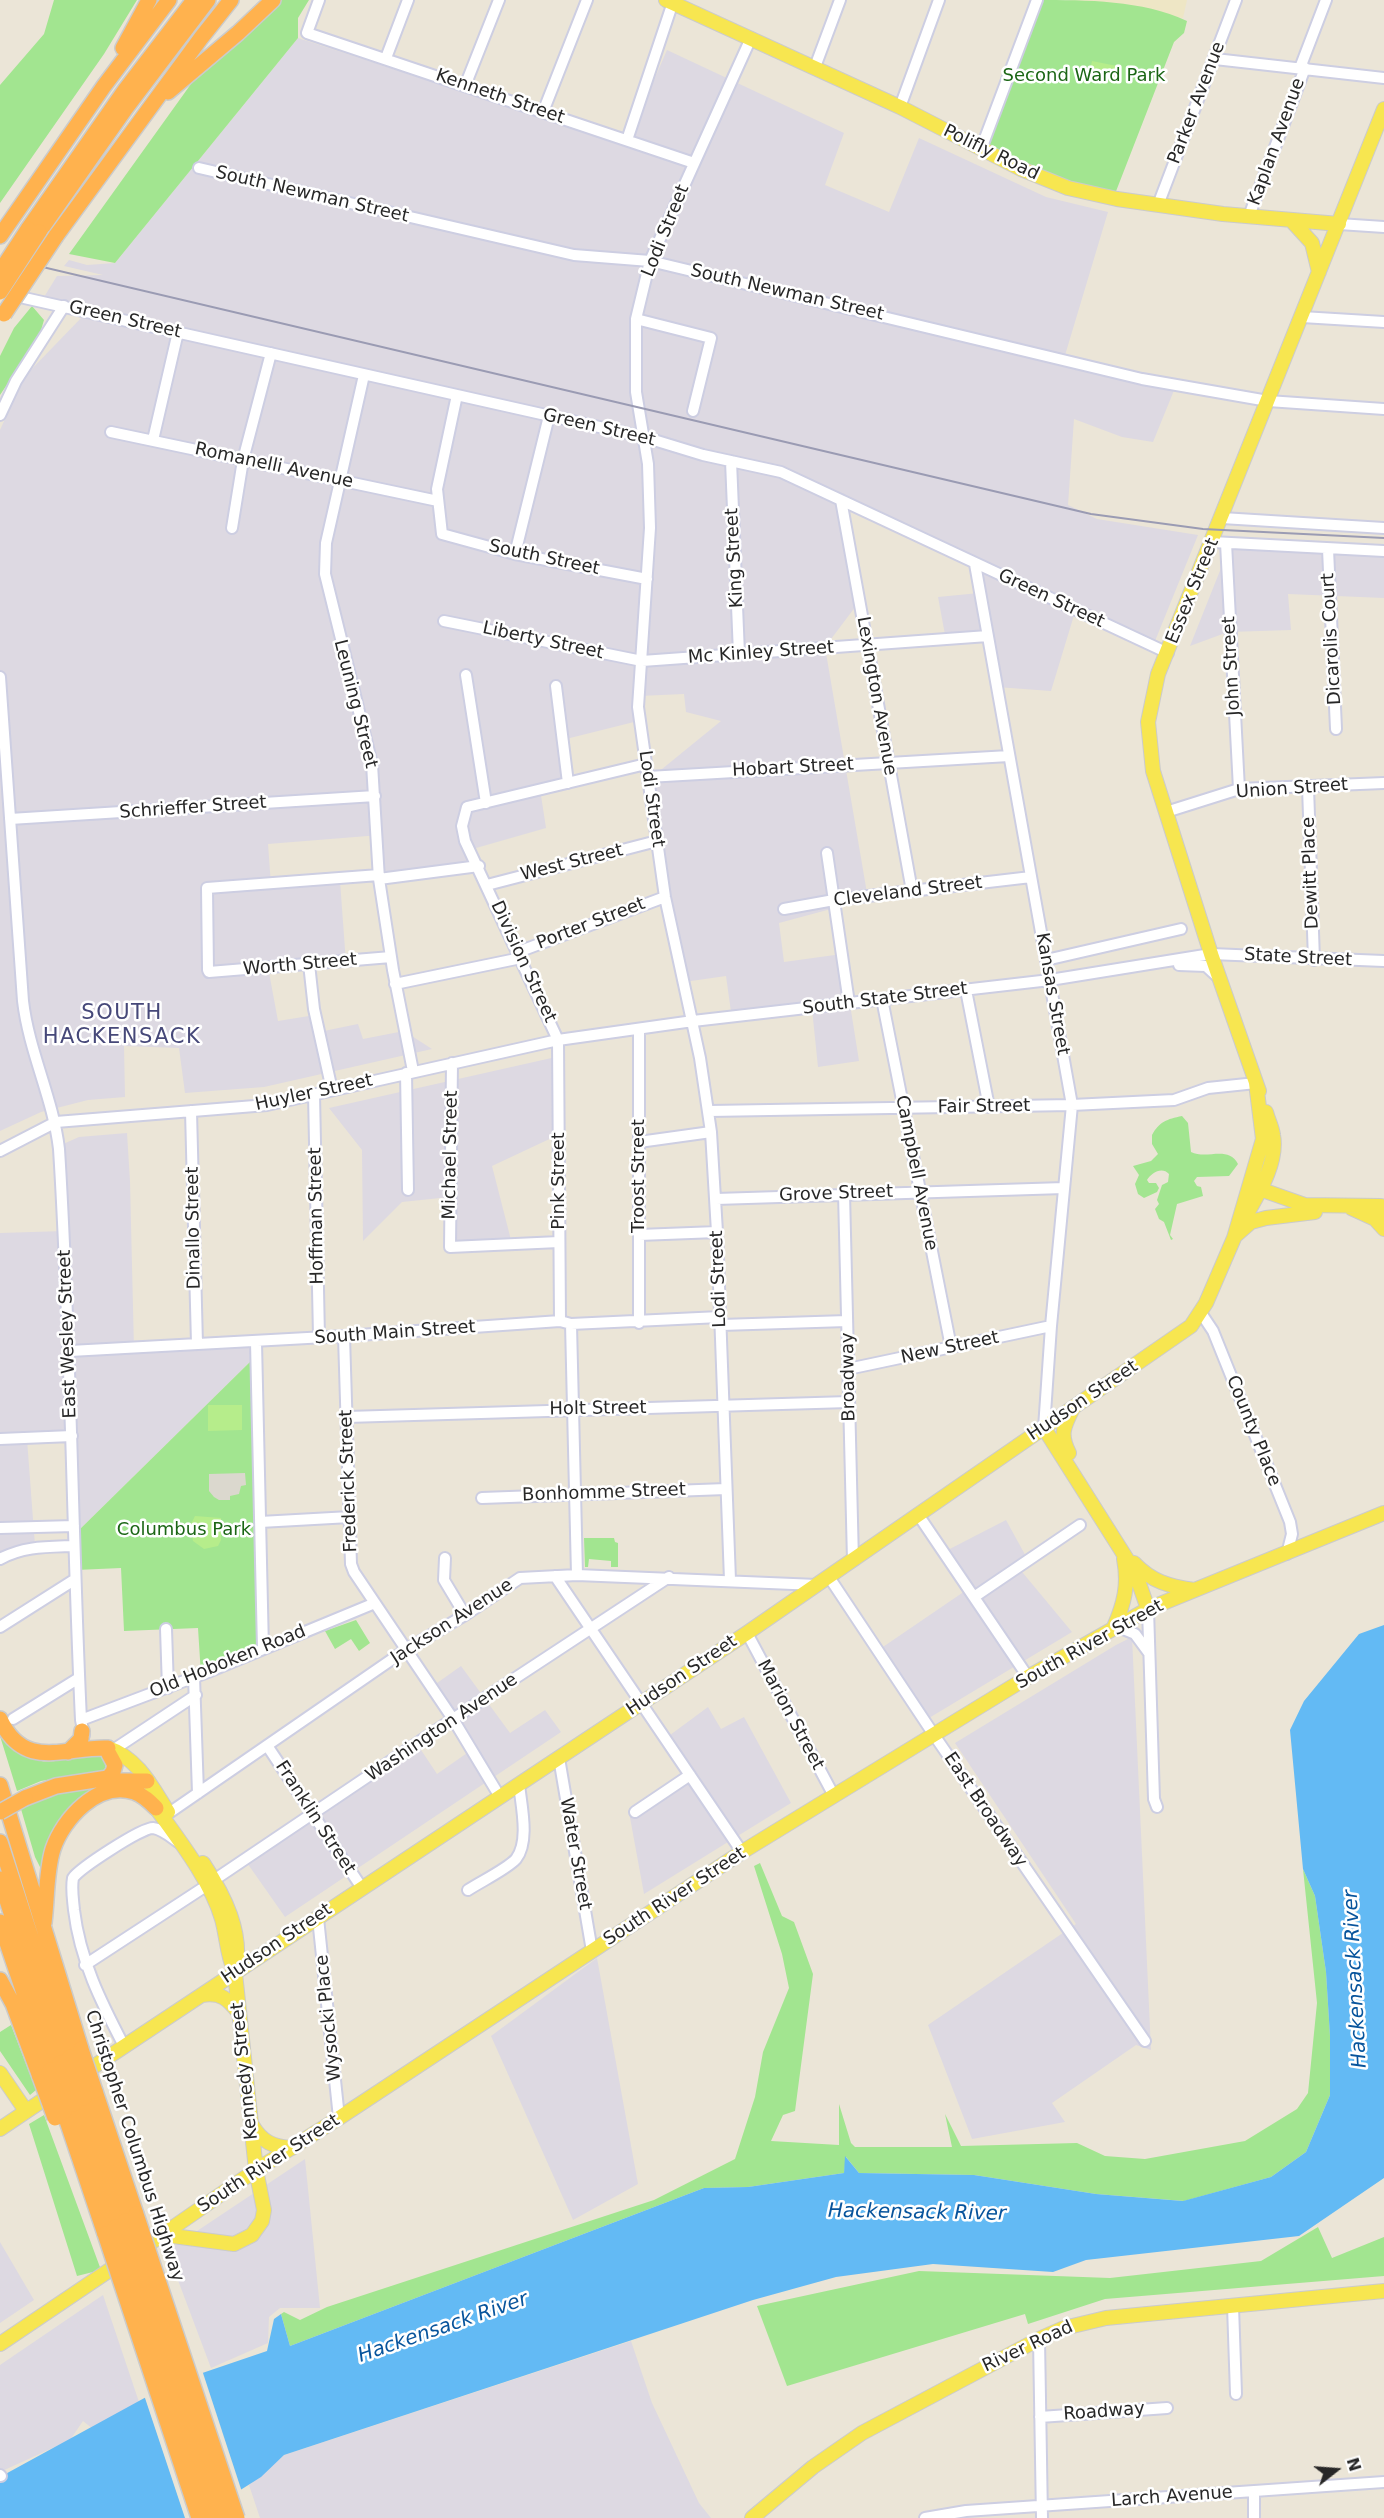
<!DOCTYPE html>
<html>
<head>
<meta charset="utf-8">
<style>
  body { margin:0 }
  #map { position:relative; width:1384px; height:2518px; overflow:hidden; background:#ebe5d7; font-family:"DejaVu Sans",sans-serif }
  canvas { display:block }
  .north { position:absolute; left:1306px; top:2440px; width:60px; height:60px; -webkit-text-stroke:4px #fff; paint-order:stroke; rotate:73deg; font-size:16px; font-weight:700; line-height:24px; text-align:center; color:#272727 }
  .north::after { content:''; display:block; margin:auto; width:21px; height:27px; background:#272727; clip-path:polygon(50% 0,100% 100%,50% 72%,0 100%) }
</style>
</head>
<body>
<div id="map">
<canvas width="1384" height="2518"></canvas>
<div class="north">N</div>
</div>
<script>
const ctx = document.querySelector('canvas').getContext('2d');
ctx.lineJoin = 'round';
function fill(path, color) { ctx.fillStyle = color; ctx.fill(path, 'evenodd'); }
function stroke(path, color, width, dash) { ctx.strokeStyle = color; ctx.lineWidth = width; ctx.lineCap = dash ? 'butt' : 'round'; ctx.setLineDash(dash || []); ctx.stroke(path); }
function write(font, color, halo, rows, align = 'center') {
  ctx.font = font + ' "DejaVu Sans",sans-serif'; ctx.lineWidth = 5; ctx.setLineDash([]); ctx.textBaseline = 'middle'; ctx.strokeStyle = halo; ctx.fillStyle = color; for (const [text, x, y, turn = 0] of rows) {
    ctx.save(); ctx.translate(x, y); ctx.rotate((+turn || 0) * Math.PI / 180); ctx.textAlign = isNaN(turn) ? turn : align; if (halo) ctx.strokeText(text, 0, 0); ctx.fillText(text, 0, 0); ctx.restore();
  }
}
fill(new Path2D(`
  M298 38 626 145 667 50 844 133 825 185 889 212 919 138 1046 197 1108 212 1063 362 1177 383 1153 442 1122 437 1074 419 1068 505 1097 519 1198 535 1153 646 1075 612 1051 691 997 687 988 638 946 640 938 597 979 593 972 563 844 503 859 602 825 647 868 899 779 923 784 962 842 954 859 1061 818 1067 812 1009 732 1019 726 976 684 982 651 778 721 721 686 712 684 694 639 696 642 720 562 740 569 781 540 789 546 828 469 850 480 873 384 879 380 835 268 844 271 885 340 881 346 963 268 967 278 1021 315 1015 319 1032 358 1024 363 1039 404 1031 432 1049 264 1087 185 1093 179 1048 124 1046 125 1097 88 1100 41 1112 0 1131V430L24 377 83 316 44 297 57 276 103 275 64 266 69 260 87 265 115 263Z
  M1233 538 1384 546V598L1288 594 1291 630 1228 632 1190 646Z
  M556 1057 558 1135 492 1166 512 1244 453 1249 450 1197 402 1202 363 1241 362 1150 329 1108Z
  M127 1133 130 1181 134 1350 251 1344 252 1360 75 1534 72 1438 27 1439 35 1546 0 1559V1233L64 1231 61 1145 79 1137Z
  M1006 1520 1028 1560 1018 1567 1072 1632 924 1721 877 1651 965 1591 940 1554Z
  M1132 1637 1151 2050 1136 2045 1052 2103 1065 2122 972 2139 928 2025 1076 1924 955 1743 1116 1645Z
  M461 1666 510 1733 545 1710 561 1732 285 1917 245 1860 417 1744 437 1774 470 1751 430 1688Z
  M708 1707 721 1729 744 1717 791 1803 644 1894 629 1812 688 1774 666 1738Z
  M597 1958 638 2184 573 2220 491 2036Z
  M305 2159 320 2308H280L269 2317 268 2343 211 2368 167 2251Z
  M0 2242 34 2300 0 2323Z
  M103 2295 139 2402 93 2429 83 2421 70 2440 0 2472V2365Z
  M631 2341 652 2403 699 2503 711 2518H260L249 2485 284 2455Z`), '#ddd9e2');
fill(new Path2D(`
  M1068 0H1187L1183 18Z`), '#eee6c5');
fill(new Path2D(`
  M54 0H137L104 54 0 203V85L44 34Z
  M281 0H309L298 18V38L115 263 69 254 201 70 269 13Z
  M1037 0C1087 0 1142 0 1187 21L1184 33 1174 42 1113 199 981 149Z
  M32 306 44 320 39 337 0 395V356L14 328Z
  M1182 1116 1188 1123 1191 1152C1207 1160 1228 1145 1238 1164L1229 1176 1197 1177 1194 1181 1197 1186 1201 1187 1203 1196 1177 1204 1170 1235 1173 1239 1171 1240 1164 1222 1159 1219 1155 1209 1159 1204 1157 1200 1162 1185 1168 1182 1169 1174C1162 1166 1151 1173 1147 1180L1149 1183H1156L1159 1188 1157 1192 1144 1198 1138 1194 1135 1184 1139 1175 1133 1166 1151 1161 1158 1154 1152 1144V1135C1159 1122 1167 1119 1182 1116Z
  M252 1360 260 1651 201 1675 198 1628 124 1631 121 1568 76 1570 75 1534Z
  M584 1538H614L615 1542 618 1543V1567H611V1561L589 1559 588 1567H585Z
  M356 1620 370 1643 359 1651 351 1639 335 1649 325 1631Z
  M0 1729C9 1737 21 1752 32 1758 56 1770 83 1747 106 1758L105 1770 41 1781 17 1791 0 1736Z
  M110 1786 79 1802 45 1877 35 1857 21 1809 53 1792Z
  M760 1863 782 1916 794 1922 813 1974 795 2111 783 2115 771 2141 839 2145V2104L851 2143 855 2147H952L945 2114 961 2146 1077 2143 1105 2156 1145 2159 1245 2141 1297 2109 1308 2093 1317 2003 1303 1869 1315 1896 1326 1972 1330 2036V2095L1306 2152 1271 2177 1184 2201 1096 2194 974 2175 859 2173 846 2157 844 2173 748 2187 704 2188 290 2346 281 2314 284 2312 300 2320 327 2307 654 2200 735 2159 755 2097 763 2052 789 1988 782 1954 754 1866Z
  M11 2025 36 2090 30 2095 0 2051V2032Z
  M44 2115 101 2270 77 2276 29 2124Z
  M1318 2227 1332 2258 1384 2237V2276L1105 2299 1028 2324 1025 2314 787 2386 757 2306 919 2271 1110 2278 1261 2261Z`), '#a2e590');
fill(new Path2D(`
  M1092 61 1117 66 1114 80 1089 75Z
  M208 1405H242V1430L208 1431Z
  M195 1516 221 1518V1540L218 1546 204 1549 193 1541 190 1526Z`), '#b6ed8b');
fill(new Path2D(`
  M245 1473 246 1485 241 1486 239 1494 230 1496V1500H219L214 1497 209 1491V1474Z`), '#dbd8ce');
fill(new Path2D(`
  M1384 1625V2178L1299 2236 1086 2260 1053 2272 933 2264 836 2277 753 2300 284 2455 261 2477 196 2518H0V2477L170 2384 267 2351 274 2319 281 2314 290 2346 704 2188 748 2187 844 2173 845 2156 859 2173 974 2175 1096 2194 1183 2201 1271 2177 1306 2152 1330 2095V2036L1326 1972 1315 1896 1303 1869 1290 1730 1304 1701 1359 1634Z`), '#63baf4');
fill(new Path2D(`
  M202 2370 242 2492 202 2518H185L144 2395 169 2381Z`), '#ebe5d7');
const minor = new Path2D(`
  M319 0 307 33 694 163
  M386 58 408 0
  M1215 59 1384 78
  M815 67 840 0
  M1300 68 1326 0
  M465 86 499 0
  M900 107 939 0
  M543 112 587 0
  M627 140 673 2
  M981 149 1037 0
  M199 168 574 255 650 261 1142 379 1268 401 1384 409
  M1158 205 1236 0
  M1249 216 1305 68
  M1339 224 1384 227
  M11 295 644 437 703 455 781 472 1168 653
  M1302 317 1384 322
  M636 319 711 338 693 411
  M364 375 326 543 325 574 372 764 379 879 393 970 413 1071
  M457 395 437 489 442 534 515 554 647 579
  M0 415 16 381 64 306
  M111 432 438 501
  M153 440 178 332
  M731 461 739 654
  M841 500 912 891
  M1222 518 1384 528
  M232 528 243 460 271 353
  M1212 542 1384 551
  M1226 543 1239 789
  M1328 549 1336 729
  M515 554 549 416
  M975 564 1072 1105 1051 1326 1044 1428
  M444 621 642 661 988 636
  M466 675 486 803
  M0 677 23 1001C29 1052 53 1098 59 1149 71 1339 72 1530 81 1720L84 1735
  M556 686 568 783
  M648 777 1009 756
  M1308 787 1314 960
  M1166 812 1239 789 1384 783
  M10 819 375 796
  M827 853 849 1003
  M379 875 207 888 208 970 209 972 391 957
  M379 879 479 866
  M487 885 657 841
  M784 909 834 900 1031 877
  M518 952 665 897
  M1046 960 1181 929
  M309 964 314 1009 332 1090
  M1179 965 1206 966 1219 978
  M395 984 521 958
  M966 990 989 1107
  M882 999 951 1347
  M452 1063 450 1247 559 1242
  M406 1073 408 1190
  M314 1094 319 1337
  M191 1111 197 1344
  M709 1111 1072 1105 1174 1100 1208 1088 1256 1083
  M639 1142 711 1132
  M0 1151 56 1122 267 1105 558 1040 693 1021 1050 980 1211 954 1384 961
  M844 1193 853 1561
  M716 1199 1064 1188
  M639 1235 717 1232
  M1201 1313 1213 1331 1290 1522 1292 1534 1287 1554
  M560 1321 558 1040 465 841 462 826 467 807 646 764
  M639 1323V1029
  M571 1324 577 1575
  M721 1325 847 1321
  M344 1336 351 1564 354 1572 453 1719 500 1797
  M256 1342 263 1649
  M70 1351 344 1336 560 1321 571 1324 720 1317
  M848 1369 1051 1326
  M347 1417 849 1402
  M0 1439 72 1436
  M482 1498 726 1489
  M919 1516 1028 1677
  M260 1522 350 1517
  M0 1528 74 1526
  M445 1558 444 1580 465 1615
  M0 1559C24 1546 47 1547 74 1546
  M555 1576 742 1852
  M829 1577 934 1735 1145 2041
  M730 1580 717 1232 711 1132 700 1058 665 897 638 707 650 528 648 464 636 392V319L650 261 751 38
  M974 1597 1080 1525
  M1148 1609 1154 1799 1157 1807
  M1116 1626 1135 1634 1149 1653
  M0 1627 74 1580
  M166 1629 168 1688
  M747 1633 834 1796
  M194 1677 198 1793
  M13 1719 79 1678
  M81 1720 208 1672 375 1603
  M268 1747 362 1888
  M113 1750 196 1695
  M559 1758 592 1951
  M635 1812 690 1775
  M169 1813 407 1649 465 1615 520 1578 577 1575 817 1585
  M214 1880 453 1719 669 1577
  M468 1890C480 1882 507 1869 516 1859 530 1841 521 1805 519 1784
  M318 1918 339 2118
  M85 1965 206 1886
  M124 2046C101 2002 80 1960 74 1910 73 1899 71 1889 73 1878 80 1868 141 1828 153 1828 162 1829 171 1837 178 1842
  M1233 2306 1236 2394
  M1039 2339 1042 2518
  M1040 2417 1167 2408
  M0 2475 1 2476
  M1254 2491V2518
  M925 2518 966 2511 1384 2482`);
const major = new Path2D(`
  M666 0 900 107 1021 169 1068 188 1117 199 1223 214 1339 224
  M1291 220 1312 243 1319 272
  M1259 1091 1211 954 1153 771 1148 722 1158 674 1384 109
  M1251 1186 1305 1205 1381 1206 1384 1220
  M1351 1208 1375 1219 1384 1229
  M1248 1212C1260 1191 1278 1161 1273 1135 1272 1127 1268 1120 1266 1112
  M1235 1236 1251 1222 1266 1218 1315 1212
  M1044 1428 1135 1572 1148 1609
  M1069 1453C1060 1435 1063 1428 1072 1410
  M1134 1563C1152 1582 1169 1586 1194 1590
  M1114 1627C1124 1604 1129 1585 1124 1559
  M108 1748C138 1758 152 1787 168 1812
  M156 1808C179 1840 211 1881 222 1919 227 1937 227 1955 235 1973L256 2170 264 2210 262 2221 252 2235 234 2244 173 2236 161 2238
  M203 1863C224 1895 244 1933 235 1973
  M202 1995C221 1992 228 1999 239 2013
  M0 2073 26 2111
  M81 2075 747 1633 1191 1326 1206 1303 1234 1238 1263 1139 1256 1083
  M252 2125C262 2142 273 2147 292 2148
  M0 2129 55 2092
  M139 2251 256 2170 339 2118 742 1852 1028 1677 1148 1609 1384 1513
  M0 2344 123 2261
  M752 2518 813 2467 862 2433 1039 2339 1064 2328 1106 2318 1384 2291`);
const highway = new Path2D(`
  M123 48 149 0
  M168 92 238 33 273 0
  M28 229 125 90 194 0
  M39 232 126 108 208 0
  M0 236 104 86 169 0
  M56 236 201 38 231 0
  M0 1719C24 1772 66 1746 108 1748
  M68 1752 81 1739 82 1731
  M102 1781H147
  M0 1785 81 2049
  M25 1798 56 1786 108 1778 113 1772 115 1765 109 1754
  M0 1842 70 2057
  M0 1879 60 2063
  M0 1922 50 2070
  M44 1923C47 1899 46 1871 53 1849 63 1819 98 1780 134 1792 143 1795 150 1802 156 1808
  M0 1980 13 2004 40 2077
  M95 2091 136 2214
  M84 2098 125 2221
  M74 2104 115 2227
  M64 2112 105 2234`);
stroke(minor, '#cdcee2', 14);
stroke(major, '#cbcbcb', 16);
stroke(highway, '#cbcbcb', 18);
stroke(minor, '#fff', 10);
stroke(major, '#f7e650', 14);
stroke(highway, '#ffb24e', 15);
stroke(new Path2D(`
  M0 257 1091 514 1203 529 1384 538`), '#9a9bb3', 2);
const highwayBridge = new Path2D(`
  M0 272 28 229
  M0 292 39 232
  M4 314 56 236
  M0 1812 25 1798
  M81 2049 95 2091
  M70 2057 84 2098
  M60 2063 74 2104
  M50 2070 64 2112
  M40 2077 55 2118
  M136 2214 237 2518
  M125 2221 224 2518
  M115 2227 212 2518
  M105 2234 199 2518`);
stroke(highwayBridge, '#cbcbcb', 18, []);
stroke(highwayBridge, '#ffb24e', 15);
write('18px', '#1b6615', '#fff', [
  ["Second Ward Park",1084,76],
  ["Columbus Park",184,1530]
]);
write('18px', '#272727', '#fff', [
  ["Kenneth Street",500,97,19],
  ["Parker Avenue",1197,103,-69],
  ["Kaplan Avenue",1277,142,-70],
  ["Polifly Road",991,153,26],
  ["South Newman Street",312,195,13],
  ["Lodi Street",666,231,-68],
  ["South Newman Street",787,293,13],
  ["Green Street",125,320,13],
  ["Green Street",599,428,13],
  ["Romanelli Avenue",274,466,12],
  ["South Street",544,558,12],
  ["King Street",735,558,-93],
  ["Essex Street",1193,591,-68],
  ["Green Street",1051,599,25],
  ["Dicarolis Court",1332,639,-93],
  ["Liberty Street",543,641,12],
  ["Mc Kinley Street",761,653,-4],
  ["John Street",1232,666,-93],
  ["Lexington Avenue",876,696,80],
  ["Leuning Street",355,704,76],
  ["Hobart Street",793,768,-3],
  ["Union Street",1292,789,-4],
  ["Lodi Street",651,799,82],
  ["Schrieffer Street",193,808,-4],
  ["West Street",572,863,-14],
  ["Dewitt Place",1311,873,-92],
  ["Cleveland Street",908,892,-7],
  ["Porter Street",591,924,-21],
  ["State Street",1298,958,3],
  ["Division Street",523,962,65],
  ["Worth Street",300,965,-5],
  ["Kansas Street",1052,994,80],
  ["South State Street",885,999,-7],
  ["Huyler Street",314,1093,-12],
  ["Fair Street",984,1107,-1],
  ["Michael Street",451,1155,-89],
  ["Campbell Avenue",916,1173,79],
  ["Troost Street",639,1176,-90],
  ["Pink Street",559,1181,-90],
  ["Grove Street",836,1194,-2],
  ["Hoffman Street",317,1216,-91],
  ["Dinallo Street",194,1228,-91],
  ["Lodi Street",719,1279,-92],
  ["South Main Street",395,1333,-4],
  ["East Wesley Street",68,1334,-92],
  ["New Street",950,1348,-12],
  ["Broadway",849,1377,-91],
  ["Hudson Street",1083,1401,-34],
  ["Holt Street",598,1409,-1],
  ["County Place",1253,1431,68],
  ["Frederick Street",349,1481,-92],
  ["Bonhomme Street",604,1493,-2],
  ["Jackson Avenue",452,1622,-33],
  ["South River Street",1090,1645,-29],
  ["Old Hoboken Road",228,1662,-22],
  ["Hudson Street",682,1676,-34],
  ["Marion Street",790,1715,62],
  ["Washington Avenue",442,1728,-34],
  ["East Broadway",985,1810,56],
  ["Franklin Street",315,1818,57],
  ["Water Street",575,1854,80],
  ["South River Street",675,1897,-33],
  ["Hudson Street",277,1944,-34],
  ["Wysocki Place",329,2018,-96],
  ["Kennedy Street",245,2071,-96],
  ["Christopher Columbus Highway",134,2146,72],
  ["South River Street",269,2164,-33],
  ["River Road",1028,2347,-25],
  ["Roadway",1104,2412,-4],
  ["Larch Avenue",1172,2497,-4]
]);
write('italic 20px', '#07549c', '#fff', [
  ["Hackensack River",1356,1979,-93],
  ["Hackensack River",917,2213,1],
  ["Hackensack River",443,2328,-19]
]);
ctx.letterSpacing = '1.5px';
write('21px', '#464879', '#fff', [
  ["SOUTH",122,1014],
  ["HACKENSACK",122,1038]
]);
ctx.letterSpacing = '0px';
</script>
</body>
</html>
